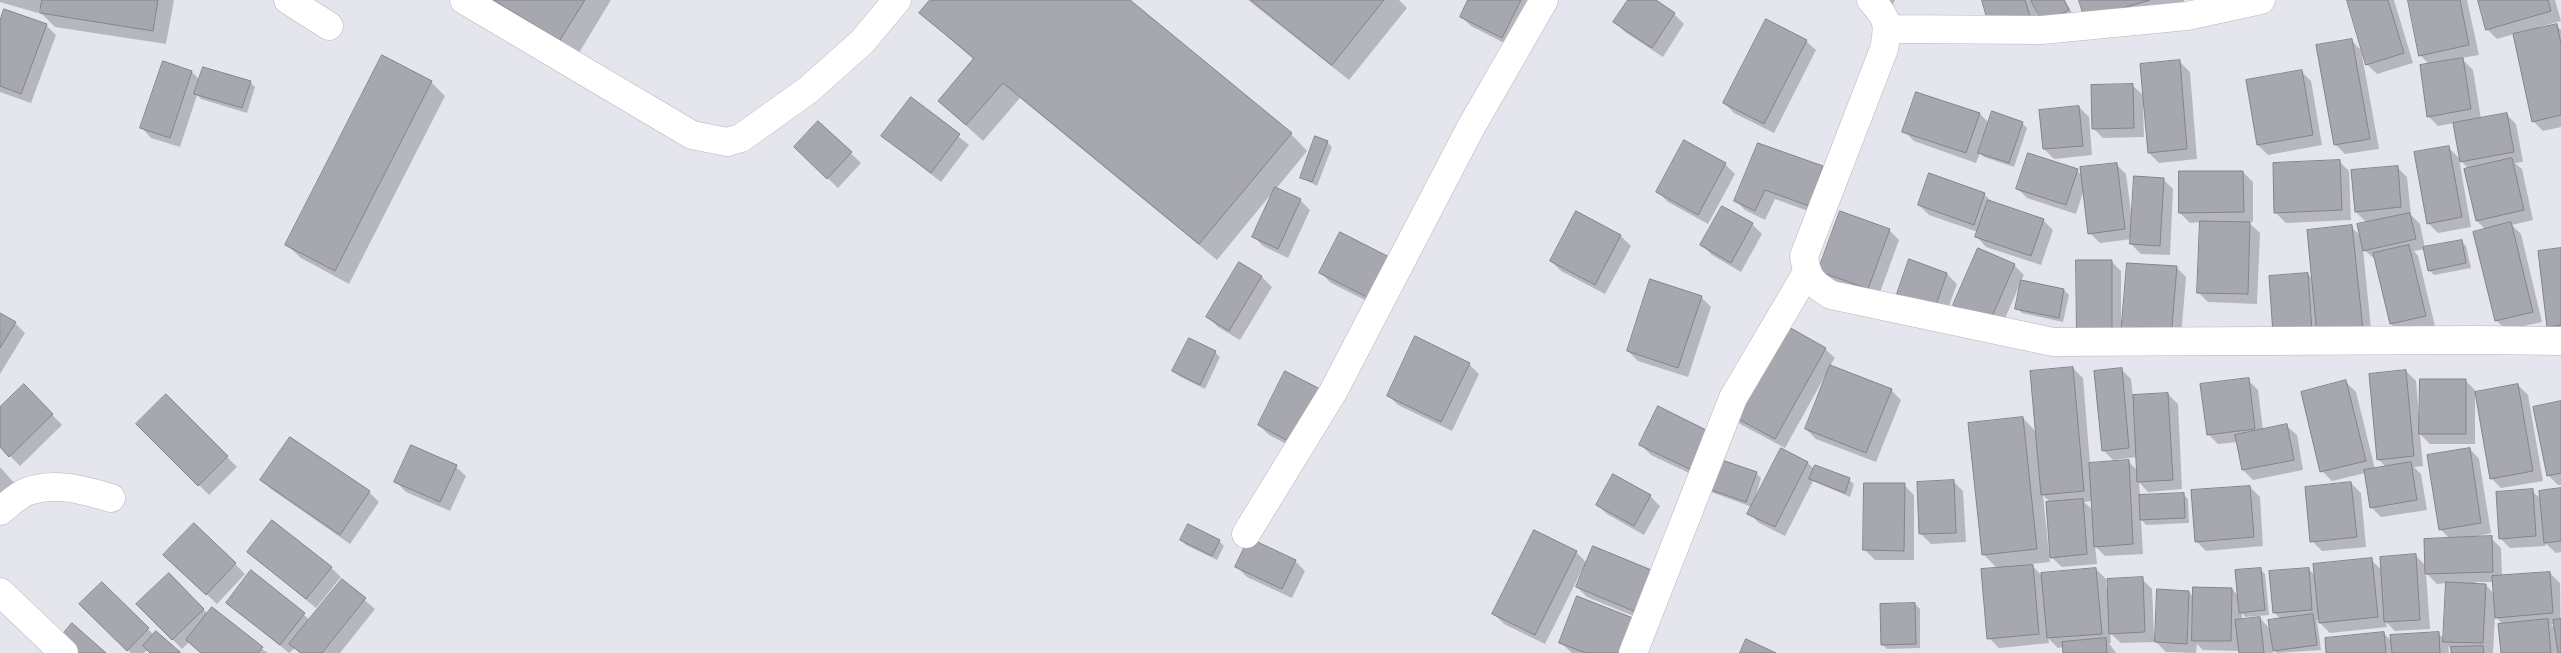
<!DOCTYPE html>
<html>
<head>
<meta charset="utf-8">
<style>
  body { margin:0 }
  canvas { display:block; background:#e4e5ed }
</style>
</head>
<body>
<canvas width="2561" height="653"></canvas>
<script>
const ctx = document.querySelector('canvas').getContext('2d');
ctx.lineJoin = 'round';
function fill(path, color) { ctx.fillStyle = color; ctx.fill(path, 'evenodd'); }
function stroke(path, color, width, dash) { ctx.strokeStyle = color; ctx.lineWidth = width; ctx.lineCap = dash ? 'butt' : 'round'; ctx.setLineDash(dash || []); ctx.stroke(path); }
fill(new Path2D(`
  M0 0H174L166 44 55 27 41 13 42 6 38 13 0 2Z
  M486 0H611L577 56Z
  M931 0H1128L1291 134 1307 151 1276 189 1300 200 1310 210 1288 258 1263 246 1253 236 1272 193 1217 260 1020 98 983 141 939 101 974 60 921 13Z
  M1248 0H1399L1407 8 1349 80Z
  M1469 0H1536L1512 47 1471 26 1461 16Z
  M1629 0H1653L1674 14 1684 24 1663 57 1625 32 1615 22Z
  M1880 0H1895L1892 6Z
  M1983 0H2065L2073 15 2049 28 2034 3 2039 26Z
  M2081 0H2184V2L2096 28Z
  M2350 0H2394L2413 63 2377 74 2367 64Z
  M2409 0H2467L2479 55 2461 58 2473 70 2481 119 2506 114 2516 124 2523 162 2515 163 2522 169 2533 220 2512 225 2521 234 2542 322 2506 330 2496 320 2486 230 2477 221 2469 169 2459 159 2471 227 2438 233 2428 223 2448 147 2460 159 2454 123 2438 126 2428 116 2430 65 2420 55Z
  M2479 0H2555L2561 21 2539 27 2540 29 2556 25 2561 30V127L2543 131 2533 121 2514 34 2497 39 2487 29Z
  M0 24 46 25 56 35 31 103 0 92Z
  M2351 40 2361 50 2379 149 2345 154 2335 144Z
  M1806 41 1816 50 1774 133 1734 113 1724 103Z
  M383 57 431 82 445 96 349 284 301 258 287 245Z
  M163 62 192 72 200 80 250 82 255 87 247 113 201 99 197 95 180 147 151 138 142 128Z
  M2180 62 2190 72 2197 159 2159 163 2149 153 2145 108H2143L2144 137 2103 138 2093 128 2132 85 2144 96Z
  M2301 71 2311 81 2322 145 2268 155 2258 145Z
  M911 99 969 145 941 182 883 136Z
  M2079 107 2089 117 2092 155 2054 159 2044 149 2041 111Z
  M1980 114 1989 123H2022L2027 128 2014 167 1984 157 1980 153 1976 163 1914 141 1904 131Z
  M818 122 861 163 838 188 805 156Z
  M1327 142 1332 147 1317 186 1301 177Z
  M1759 145 1823 167 1833 177 1819 215 1775 199 1765 220 1745 210 1735 200Z
  M2339 161 2349 171 2351 220 2286 223 2276 213Z
  M1725 164 1735 174 1708 224 1668 202 1658 192Z
  M2116 164 2126 174 2132 220 2163 179 2173 189 2170 255 2141 254 2131 244 2132 239 2100 243 2090 233 2084 189 2076 214 2027 198 2017 188 2077 171 2083 176Z
  M2397 167 2407 177 2411 215 2420 224 2425 248 2461 241 2466 246 2471 268 2434 275 2429 270 2425 249 2414 251 2418 256 2435 326 2401 334 2391 324 2376 260 2363 249 2372 339 2284 343 2308 274 2313 280 2351 227 2361 236 2367 223 2356 212Z
  M2243 172 2253 182V222H2248L2260 233 2257 304 2208 302 2198 292 2201 222 2190 223 2180 213Z
  M1984 194 1993 203 2043 220 2053 230 2041 265 1986 247 1977 237 1978 232 1929 215 1919 205Z
  M1752 224 1762 234 1741 272 1712 255 1702 245Z
  M1889 230 1899 240 1878 298 1829 280 1819 270Z
  M1340 234 1385 310 1331 283 1321 273Z
  M1621 236 1631 246 1605 294 1561 271 1551 261Z
  M2561 249V336L2558 337 2548 327Z
  M1910 261 1947 274 1957 284 1945 317 1908 304 1898 294Z
  M2111 261 2121 271V321L2176 267 2186 277 2180 348 2088 347Z
  M1239 264 1262 277 1272 287 1240 340 1218 327 1208 317Z
  M2014 265 2024 275 2021 281 2064 290 2069 295 2063 322 2022 313 2017 308 2020 284 2000 330 1964 315 1954 305Z
  M1701 297 1711 307 1688 377 1638 361 1628 351Z
  M0 315 15 323 25 333 0 374Z
  M1416 338 1469 364 1479 374 1452 431 1398 405 1389 396Z
  M1189 339 1215 352 1220 357 1205 389 1179 376 1174 371Z
  M1825 349 1835 358 1830 366 1891 390 1901 400 1876 462 1816 439 1806 429 1826 374 1785 448 1740 424 1731 414Z
  M2073 368 2083 378 2090 464 2128 461 2138 471 2137 457 2113 460 2103 450 2121 369 2131 379 2133 397 2168 394 2178 404 2182 489 2148 492 2139 482 2140 497 2183 494 2188 499 2189 523 2146 525 2141 519 2143 554 2105 556 2095 546 2097 564 2062 567 2049 555 2050 562 2031 564 2042 576 2096 569 2106 579V587L2142 579 2152 589 2154 633H2156L2189 592 2194 598 2232 589 2239 596 2260 569 2265 574 2269 615 2245 617 2242 613V620L2260 618 2271 630 2281 620 2274 612 2308 569 2316 576 2371 560 2382 570 2415 555 2426 566 2450 539 2441 530 2470 449 2479 459 2491 533 2467 539 2491 538 2501 548 2502 577 2550 573 2560 583 2561 653H2502L2503 625 2495 616 2493 653H2453L2448 646 2449 653H2328L2384 633 2392 642 2438 633 2445 640 2447 583 2437 584 2426 573 2430 629 2395 631 2386 622 2387 627 2330 633 2320 623V619L2317 620 2321 650 2277 653 2272 648 2273 653H2240V651L2203 650 2197 644 2196 653 2166 652 2156 642 2121 643 2110 633 2111 643H2109L2116 653H2065L2064 647 2058 648 2048 638 2049 643 1999 648 1989 638 1998 569 1983 554 2023 418 2037 433ZM2043 495 2051 503V554H2049ZM2092 501 2093 510 2084 502ZM2476 582H2494V594L2486 585H2476ZM2551 624H2555L2556 629Z
  M2406 371 2416 381 2419 415 2465 380 2475 390V444H2430L2420 434 2423 466 2414 467 2421 474 2427 510 2381 517 2371 507 2365 473 2332 481 2322 471 2346 382 2356 392 2375 469 2387 468 2378 459Z
  M1285 373 1302 452 1269 435 1259 425Z
  M2248 380 2258 390 2263 430 2287 426 2297 435 2303 470 2253 480 2243 470 2238 442 2218 444 2208 434Z
  M2518 385 2528 395 2543 481 2501 488 2491 478Z
  M24 386 62 425 20 466 0 446V409Z
  M166 396 237 467 209 495 138 424Z
  M2561 403V485H2558L2548 475Z
  M1641 445 1717 460 1756 473 1761 478 1753 506 1782 449 1808 463 1814 469 1849 480 1854 484 1850 497 1813 481 1785 536 1759 523 1749 513 1752 507 1711 492 1706 487 1708 482 1651 455Z
  M0 467 16 485 0 500Z
  M456 467 466 476 450 511 406 492 396 482Z
  M1614 476 1650 496 1660 506 1644 535 1607 514 1597 505Z
  M261 479 369 492 379 502 350 544 271 489Z
  M1953 481 1963 491 1966 542 1931 544 1921 534Z
  M2351 483 2361 493 2366 547 2322 551 2312 541Z
  M1904 485 1914 495V560H1875L1865 550Z
  M2250 487 2260 497 2263 546 2206 551 2196 541Z
  M2561 489V552L2556 553 2545 543 2546 546 2510 548 2500 538 2532 491 2541 499Z
  M1181 540 1219 541 1224 546 1217 560 1186 545Z
  M248 552 331 568 341 577 316 608Z
  M1576 552 1587 563 1653 624 1587 597 1577 587 1584 571 1582 570 1545 644 1504 624 1494 614Z
  M1295 561 1305 571 1292 598 1247 577 1237 567Z
  M235 564 245 574 217 604 175 565Z
  M251 572 310 620 342 581 375 609 340 653H300L295 648 289 653 227 603Z
  M169 575 208 614 268 653H201L189 642 182 649 138 604Z
  M102 584 154 635 179 653H151L148 649 144 653H131L81 604Z
  M1915 604 1920 609V648L1887 649 1882 644Z
  M1560 642 1644 653H1572Z`), '#0003');
const building = new Path2D(`
  M42 0H158L153 31 40 13Z
  M494 0H585L560 40Z
  M930 0H1130L1292 133 1199 244 1003 83 966 125 938 101 974 58 919 13Z
  M1251 0H1384L1332 65Z
  M1468 0H1521L1502 38 1460 17Z
  M1628 0H1656L1675 13 1652 48 1613 22Z
  M1982 0H2025L2030 16 1990 28Z
  M2031 0H2064L2069 10 2043 24Z
  M2079 0H2150L2085 19Z
  M2347 0H2388L2404 53 2366 65Z
  M2408 0H2460L2469 45 2419 56Z
  M2478 0H2548L2551 11 2486 30Z
  M4 9 47 24 21 94 0 86V21Z
  M1766 19 1807 40 1764 124 1723 103Z
  M2557 24 2561 44V115L2532 122 2513 34Z
  M2352 39 2370 139 2334 145 2316 45Z
  M382 55 432 81 335 271 285 245Z
  M2463 58 2471 109 2427 117 2420 65Z
  M2180 60 2187 149 2148 153 2140 64Z
  M163 61 192 71 170 138 140 128Z
  M203 67 251 81 242 108 194 94Z
  M2302 70 2313 135 2257 145 2246 80Z
  M2133 84 2134 128 2092 129 2091 85Z
  M1916 92 1980 113 1966 153 1902 132Z
  M911 97 960 134 931 173 881 136Z
  M2079 106 2083 146 2043 149 2039 110Z
  M1992 111 2023 122 2009 163 1978 153Z
  M2507 113 2514 152 2460 162 2453 123Z
  M818 121 852 152 827 179 794 147Z
  M1315 136 1328 141 1312 182 1300 178Z
  M1684 140 1726 163 1698 215 1656 192Z
  M1758 143 1823 166 1809 206 1765 190 1755 211 1734 201Z
  M2449 146 2462 217 2427 224 2414 152Z
  M2028 153 2078 169 2066 205 2016 189Z
  M2512 158 2524 210 2476 221 2464 169Z
  M2340 160 2342 210 2274 213 2273 163Z
  M2117 163 2125 229 2088 234 2080 167Z
  M2398 166 2401 207 2355 212 2351 170Z
  M2179 171H2243L2244 212 2179 213Z
  M1929 173 1985 193 1974 225 1918 205Z
  M2134 176 2164 178 2160 246 2130 244Z
  M1275 187 1301 199 1278 249 1252 237Z
  M1988 200 2044 219 2031 256 1975 237Z
  M1722 206 1753 223 1731 263 1700 245Z
  M1576 211 1621 235 1595 285 1550 261Z
  M1840 211 1890 229 1868 289 1818 271Z
  M2410 213 2416 239 2363 251 2357 224Z
  M2200 221 2250 222 2248 294 2197 293Z
  M2511 222 2533 312 2495 321 2473 232Z
  M2352 225 2363 330 2317 335 2307 230Z
  M1340 232 1395 260 1375 301 1319 273Z
  M2462 240 2466 263 2428 271 2423 247Z
  M2409 245 2426 316 2390 324 2373 253Z
  M1978 248 2015 264 1990 321 1953 305Z
  M2561 248V325L2547 327 2538 251Z
  M1909 259 1947 273 1935 308 1897 294Z
  M2076 260H2112V337H2077Z
  M1239 262 1262 276 1229 331 1206 317Z
  M2127 263 2177 266 2171 339 2121 335Z
  M2308 273 2312 331 2273 334 2269 276Z
  M1650 279 1702 296 1678 368 1627 351Z
  M2021 280 2064 289 2059 318 2015 309Z
  M0 313 16 322 0 348Z
  M1780 322 1826 348 1775 439 1729 414Z
  M1415 336 1470 363 1441 422 1387 396Z
  M1189 338 1216 351 1200 385 1172 371Z
  M1830 365 1892 389 1866 453 1805 429Z
  M2073 367 2084 491 2041 495 2030 371Z
  M2122 368 2129 448 2102 451 2094 371Z
  M2406 370 2414 456 2377 460 2369 374Z
  M1285 371 1320 389 1292 443 1258 425Z
  M2249 378 2255 429 2207 435 2200 384Z
  M2420 379H2466V434H2419Z
  M2346 380 2366 461 2320 472 2301 392Z
  M24 384 53 414 9 457 0 447V407Z
  M2518 384 2533 471 2490 479 2475 392Z
  M2168 393 2173 480 2137 482 2133 395Z
  M166 394 228 456 198 486 136 424Z
  M2561 401V473L2547 476 2533 407Z
  M1658 406 1714 434 1696 472 1639 445Z
  M2023 417 2037 549 1982 555 1968 423Z
  M2287 424 2294 460 2242 470 2235 435Z
  M290 437 370 491 340 535 260 480Z
  M411 445 457 465 440 502 394 482Z
  M1781 448 1808 462 1775 527 1747 514Z
  M2470 448 2481 523 2439 530 2427 455Z
  M1716 458 1757 472 1746 502 1705 488Z
  M2129 460 2133 544 2094 547 2089 463Z
  M2411 462 2417 500 2370 508 2364 470Z
  M1815 465 1850 478 1845 493 1809 479Z
  M1613 474 1651 495 1634 526 1596 505Z
  M1954 480 1956 533 1919 534 1917 482Z
  M2351 482 2357 537 2310 542 2305 487Z
  M1864 483H1905L1904 551 1863 550Z
  M2250 486 2254 537 2195 542 2191 490Z
  M2561 488V541L2544 543 2539 491Z
  M2533 489 2536 536 2499 539 2496 492Z
  M2184 493 2185 518 2140 520 2139 495Z
  M2083 499 2087 554 2050 558 2046 502Z
  M272 520 332 567 306 599 247 552Z
  M194 523 236 563 206 595 163 555Z
  M1188 524 1220 540 1212 556 1180 540Z
  M1534 530 1577 551 1535 635 1492 614Z
  M2492 536 2493 572 2425 574 2424 539Z
  M1249 538 1296 560 1282 589 1235 567Z
  M1593 546 1661 574 1643 615 1576 587Z
  M2416 554 2420 620 2384 622 2380 557Z
  M2372 558 2378 617 2319 623 2313 564Z
  M2033 565 2039 634 1987 639 1981 569Z
  M2096 568 2102 634 2047 638 2041 573Z
  M2261 568 2265 610 2239 613 2235 570Z
  M2309 568 2312 610 2273 613 2269 571Z
  M251 570 305 613 280 645 226 603Z
  M2550 572 2553 613 2495 618 2492 576Z
  M169 573 204 609 172 640 136 604Z
  M2143 577 2145 632 2109 634 2107 579Z
  M342 579 366 598 322 653H301L289 644Z
  M102 582 149 628 127 651 79 604Z
  M2446 582 2486 584 2483 643 2443 642Z
  M2193 587 2232 588 2231 641H2192Z
  M2157 589 2189 591 2187 644 2155 642Z
  M1577 596 1643 622 1630 653H1586L1559 643Z
  M1915 603 1916 644 1881 645 1880 604Z
  M212 607 263 647 258 653H201L186 640Z
  M2313 614 2317 645 2273 651 2268 620Z
  M2260 617 2264 653H2239L2235 620Z
  M2548 619 2551 653H2501L2498 624Z
  M2561 619V653H2558L2553 620Z
  M72 623 106 653H74L59 639Z
  M156 631 180 652V653H150L143 646Z
  M2384 632 2386 653H2326L2325 638Z
  M2439 632 2440 653H2392L2390 635Z
  M2106 638 2107 653H2063L2062 642Z
  M1746 639 1776 653H1740Z
  M2483 646 2484 653H2451V647Z`);
fill(building, '#a6a7af');
stroke(building, '#83838b', 1);
const minor = new Path2D(`
  M288 0 329 26
  M464 0 692 135 727 142 741 138 808 90 862 42 897 0
  M1871 0C1888 19 1889 24 1884 49L1804 256C1807 279 1812 283 1831 295L2053 342 2477 340 2561 341
  M1888 29 2042 30 2187 16 2261 0
  M0 511C8 505 17 496 26 492 55 481 83 490 111 498
  M1246 534 1333 392 1470 129 1544 0
  M0 592 64 653
  M1633 653 1733 398 1806 274`);
stroke(minor, '#b4b5bd', 29);
stroke(minor, '#fff', 28);
</script>
</body>
</html>
